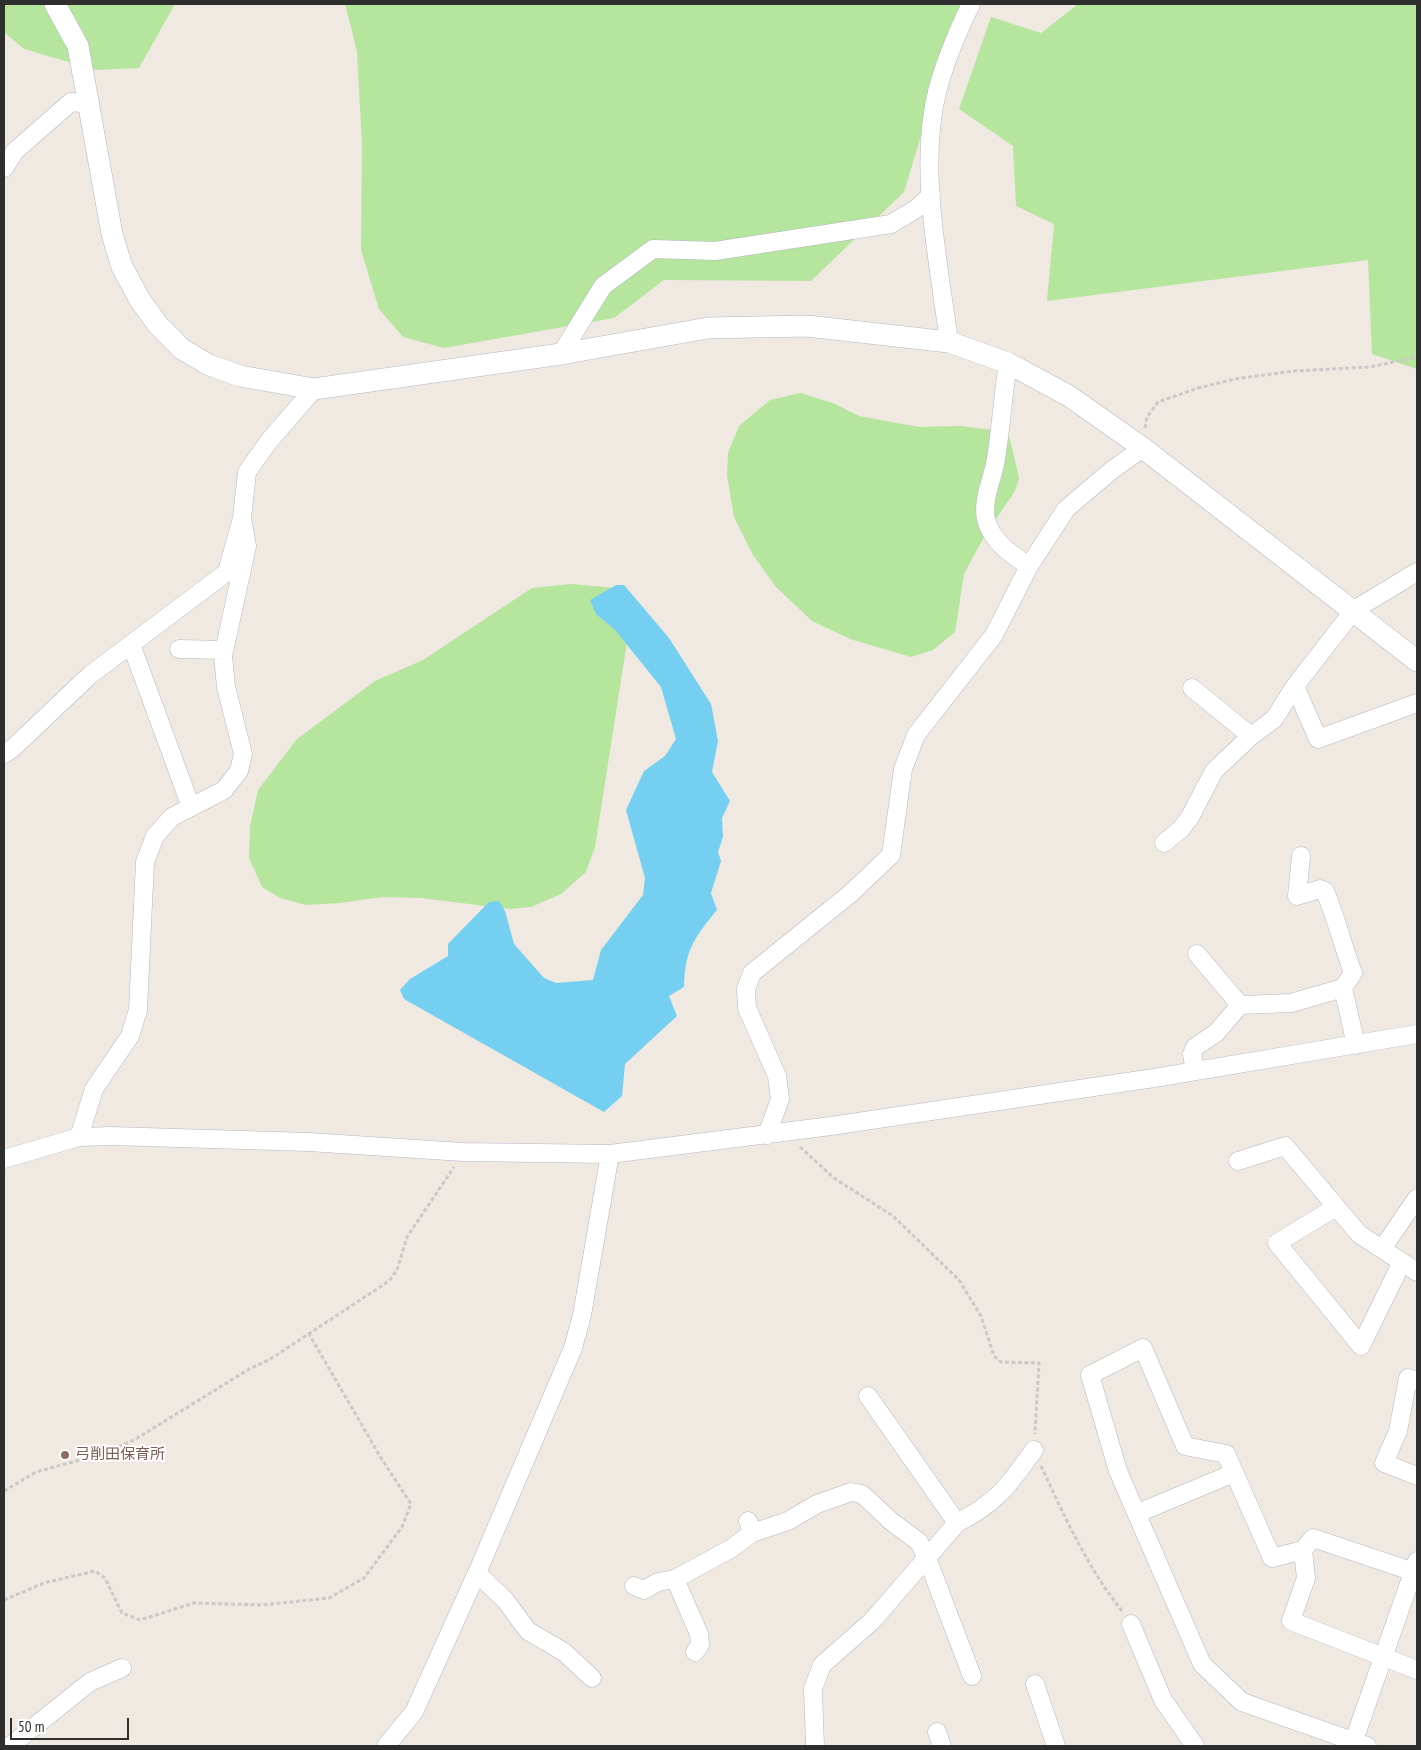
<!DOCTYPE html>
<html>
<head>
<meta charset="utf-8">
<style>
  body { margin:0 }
  #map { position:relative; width:1421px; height:1750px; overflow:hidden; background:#efe9e1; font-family:"PT Sans Narrow",sans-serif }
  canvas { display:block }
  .frame { position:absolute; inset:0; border:5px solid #2e2e2e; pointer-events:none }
  .scale { position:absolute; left:10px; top:1718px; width:119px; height:22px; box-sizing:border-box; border:2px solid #2e2e2e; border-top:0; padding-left:6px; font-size:15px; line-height:18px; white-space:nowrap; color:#2e2e2e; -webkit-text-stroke:4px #fff; paint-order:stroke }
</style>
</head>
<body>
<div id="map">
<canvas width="1421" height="1750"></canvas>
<div class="frame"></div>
<div class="scale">50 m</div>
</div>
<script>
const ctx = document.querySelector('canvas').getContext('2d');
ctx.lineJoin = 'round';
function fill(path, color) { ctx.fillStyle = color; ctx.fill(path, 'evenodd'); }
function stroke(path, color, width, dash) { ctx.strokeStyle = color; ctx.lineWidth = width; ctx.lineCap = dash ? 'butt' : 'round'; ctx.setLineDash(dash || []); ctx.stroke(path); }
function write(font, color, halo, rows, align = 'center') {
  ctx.font = font + ' "PT Sans Narrow","Noto Sans JP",sans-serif'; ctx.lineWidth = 4; ctx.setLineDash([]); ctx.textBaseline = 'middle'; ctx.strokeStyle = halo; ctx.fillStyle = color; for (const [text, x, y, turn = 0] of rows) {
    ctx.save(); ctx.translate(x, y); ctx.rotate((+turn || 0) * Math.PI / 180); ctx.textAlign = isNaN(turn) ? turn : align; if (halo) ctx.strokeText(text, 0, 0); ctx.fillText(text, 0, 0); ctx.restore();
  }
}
fill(new Path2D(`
  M4 4H175L139 68 96 70 24 49 4 32Z
  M345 4H961L904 192 811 281 664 280 614 318 444 348 403 337 379 309 361 250 362 145 357 51Z
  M1078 4H1417V369L1372 354 1368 260 1047 301 1054 224 1016 206 1013 146 959 109 991 17 1041 33Z
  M800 393 833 403 859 416 919 427 960 426 993 430 1010 439 1019 478 1015 491 984 537 964 574 955 632 933 650 911 657 850 639 812 621 776 587 753 555 734 517 727 476 728 453 739 426 770 400Z
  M571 584 617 588 631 616 595 847 586 872 561 894 531 907 509 909 421 898 383 897 340 903 306 905 280 898 262 887 249 858 250 827 258 790 297 739 375 681 423 660 532 588Z`), '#b6e59e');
fill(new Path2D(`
  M616 585H624L669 638 711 704 718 741 712 772 730 801 722 818 723 837 718 852 721 861 711 893 717 910C694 938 685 950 684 987L669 996 677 1016 625 1064 622 1096 604 1112 404 999 400 990 410 979 448 956V944L489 902 499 901 505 911 514 944 544 978 556 983 593 980 601 950 643 895 645 878 626 810 644 771 665 756 676 739 661 687 615 630 596 614 590 600Z`), '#75cff0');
const minor = new Path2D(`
  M4 168 15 151 71 102 90 104
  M949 342C939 263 918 170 937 92 945 61 957 33 971 4
  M561 354 603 286 653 249 715 251 891 224 916 209 931 195
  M1008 363C1003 395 1001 427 996 459 993 479 982 498 986 519 991 541 1012 555 1029 566
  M1417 572 1354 610 1295 686 1318 739 1417 703
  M131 644 191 807
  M179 649 224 650
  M1192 688 1251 736 1274 719 1295 686
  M4 754 13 748 90 675 227 572 242 518 247 472 269 441 314 389
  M1164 843 1181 829 1190 817 1214 771 1251 736
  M1301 856 1297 896 1320 889 1325 891C1336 918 1343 946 1353 973L1343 988
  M1197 954 1240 1005 1291 1003 1343 988 1356 1045
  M1195 1071 1192 1054 1195 1047 1216 1033 1240 1005
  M767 1135 780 1099 777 1076 747 1008 746 989 752 973 850 894 891 855 903 769 916 735 994 635 1029 566 1066 509 1112 470 1143 448
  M79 1137 94 1089 130 1036 138 1010 145 862 155 836 172 817 224 790 239 771 243 754 226 687 223 656 247 546 242 518
  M4 1159 79 1137 111 1136 309 1142 463 1152 610 1154 831 1126 1154 1078 1417 1034
  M1238 1161 1285 1146 1359 1234 1417 1272
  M1336 1207 1277 1243 1361 1346 1402 1262
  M1382 1249 1417 1198
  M1417 1381 1408 1378 1398 1431 1384 1463 1417 1476
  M1138 1513 1234 1473
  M748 1521 752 1533 788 1521 817 1504 851 1492 862 1494 892 1522 919 1542 927 1558 972 1676
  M957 1523C997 1503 1009 1485 1034 1450
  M1303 1550 1306 1578 1291 1621 1417 1670
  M477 1573 505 1600 528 1631 564 1652 592 1678
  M634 1586 644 1590 658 1582 675 1579
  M1131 1624 1163 1700 1195 1746
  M695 1652 700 1645 699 1634 675 1579 732 1548 752 1533
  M1035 1684 1056 1746
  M937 1732 942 1746
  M10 1746 90 1682 122 1668
  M386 1746 414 1712 480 1566 573 1348 582 1315 610 1154
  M815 1746 813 1689 822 1665 872 1621 957 1523 868 1396
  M1352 1746 1417 1561
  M1367 1746 1242 1702 1202 1664 1118 1471 1090 1375 1143 1348 1185 1446 1226 1454 1272 1558 1303 1550 1313 1538 1417 1573`);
const tertiary = new Path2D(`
  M55 4 78 46 112 234 122 267 140 300 158 325 182 349 209 365 240 376 314 389 561 354 708 328 807 326 949 342 1008 363 1069 396 1143 448 1417 661`);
stroke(minor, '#b4b7c1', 19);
stroke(tertiary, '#b4b7c1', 22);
stroke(new Path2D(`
  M1145 428 1147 417 1158 402 1198 388 1235 379 1294 371 1370 367 1417 357
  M800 1147 834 1178 893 1216 959 1280 981 1316 994 1356 1001 1362 1039 1363 1035 1434
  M1041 1466C1065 1517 1087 1567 1122 1611
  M4 1491 36 1472 102 1454 134 1440 251 1368 269 1360 389 1281 397 1270 407 1237 454 1167
  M4 1600 44 1583 95 1571 105 1578 122 1613 140 1620 194 1603 262 1605 329 1598 364 1578 402 1527 411 1504 381 1458 309 1334`), '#c9c9c9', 3, [4, 2.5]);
stroke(minor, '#fff', 18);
stroke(tertiary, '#fff', 21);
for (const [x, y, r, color] of [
  [65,1455,5,"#8d6e63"]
]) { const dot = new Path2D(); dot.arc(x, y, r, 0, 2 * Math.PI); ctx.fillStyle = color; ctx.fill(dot); stroke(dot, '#fff', 2); }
write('15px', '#785e54', '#fff', [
  ["弓削田保育所",75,1455]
], 'left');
</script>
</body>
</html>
